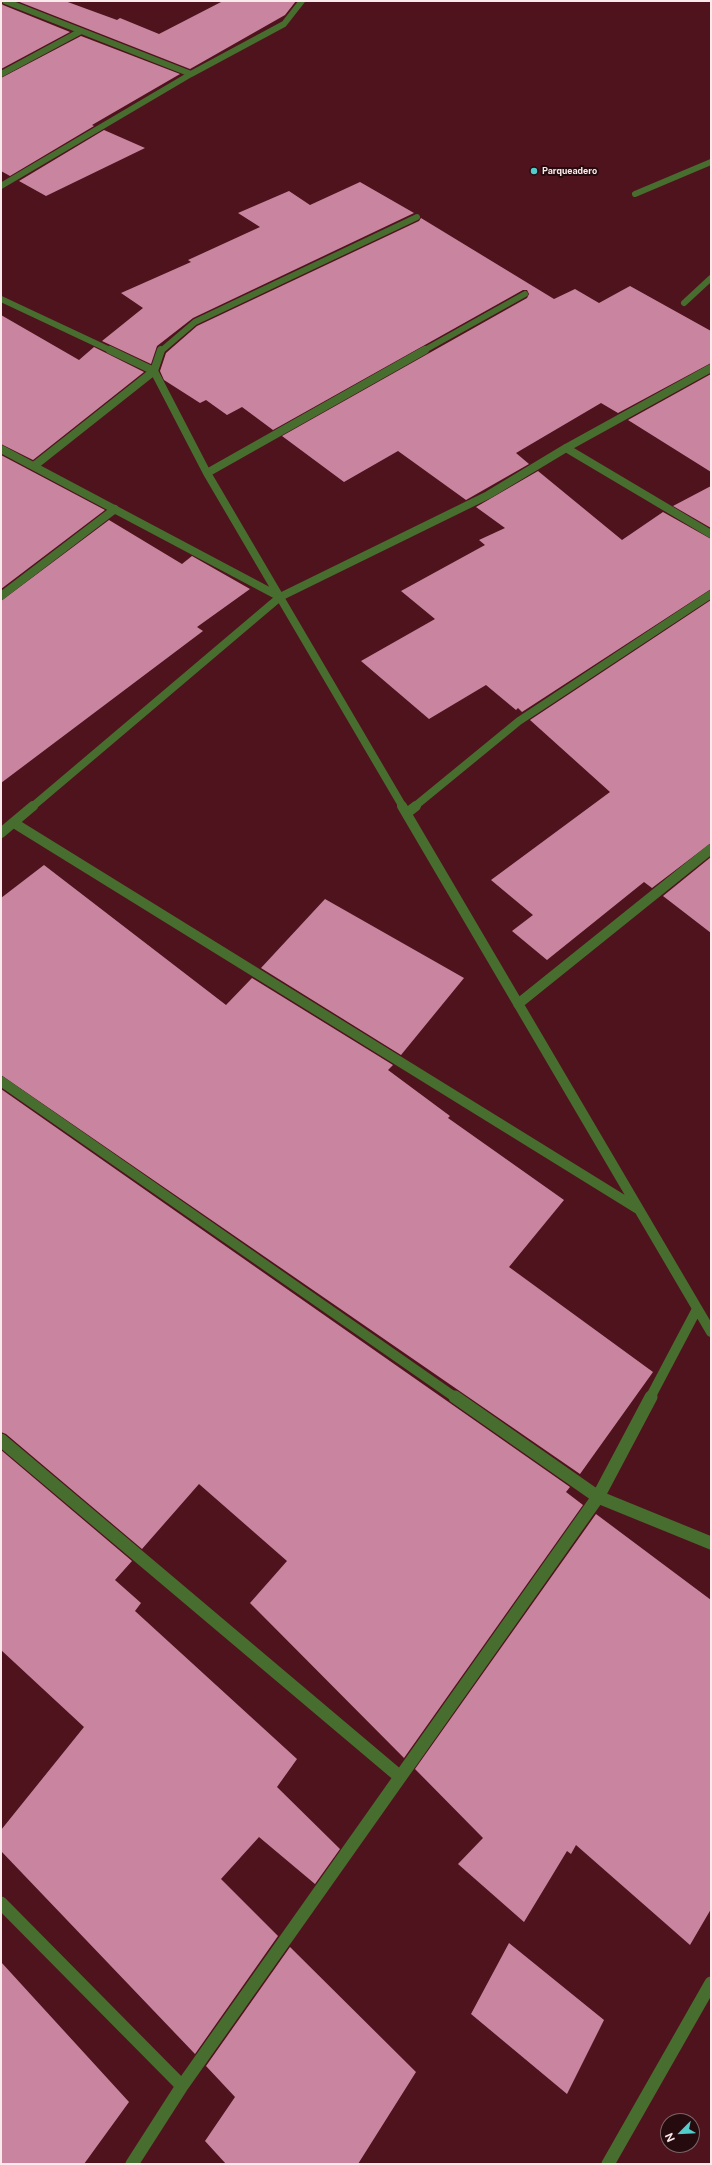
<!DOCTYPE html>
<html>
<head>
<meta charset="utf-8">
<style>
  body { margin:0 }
  #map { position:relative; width:712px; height:2165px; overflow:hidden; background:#4f131e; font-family:"Public Sans",sans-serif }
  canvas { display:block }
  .frame { position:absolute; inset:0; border:2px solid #fbeaeb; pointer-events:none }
  .north { position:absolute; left:660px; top:2113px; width:40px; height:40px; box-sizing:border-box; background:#250b0e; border:1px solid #7b6466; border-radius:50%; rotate:246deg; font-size:11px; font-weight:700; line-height:16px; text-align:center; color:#fbeaeb }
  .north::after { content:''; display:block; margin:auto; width:14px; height:18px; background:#52cdcc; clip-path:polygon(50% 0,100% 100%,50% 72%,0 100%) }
</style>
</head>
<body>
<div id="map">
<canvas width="712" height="2165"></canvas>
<div class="frame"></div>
<div class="north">N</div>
</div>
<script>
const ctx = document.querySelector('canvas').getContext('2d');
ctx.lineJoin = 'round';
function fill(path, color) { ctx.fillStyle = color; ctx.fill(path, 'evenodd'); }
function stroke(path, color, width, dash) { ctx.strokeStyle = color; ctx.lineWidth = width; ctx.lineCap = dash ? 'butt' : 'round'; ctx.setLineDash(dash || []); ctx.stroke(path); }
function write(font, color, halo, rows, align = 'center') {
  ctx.font = font + ' "Public Sans",sans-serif'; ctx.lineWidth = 4; ctx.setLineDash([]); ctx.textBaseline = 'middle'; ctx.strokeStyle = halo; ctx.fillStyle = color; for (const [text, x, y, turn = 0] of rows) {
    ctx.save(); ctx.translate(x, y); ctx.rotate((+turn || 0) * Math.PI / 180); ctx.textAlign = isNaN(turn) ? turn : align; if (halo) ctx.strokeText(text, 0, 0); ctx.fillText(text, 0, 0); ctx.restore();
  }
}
fill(new Path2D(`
  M17 1H65L117 20 120 18 159 34 223 1H296L285 15 190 69Z
  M1 3 3 5 70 32 1 69Z
  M81 36 180 74 92 125 94 126 10 176 1 171V78Z
  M104 130 145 148 46 196 19 181Z
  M360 182 414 213 193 318 157 346 151 364 102 341 143 308 121 293 191 262 188 260 260 227 238 213 289 191 310 205Z
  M421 218 554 299 575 289 599 303 630 286 711 331V363L618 413 601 403 516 453 529 464 466 500 398 451 344 482 282 436 527 298 529 294 527 290H523L273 430 242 407 227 415 206 400 200 403 164 380 160 371 166 353 197 326 419 221Z
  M1 315 79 360 94 347 144 372 33 460 1 444Z
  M711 374V472L628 420Z
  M1 455 105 510 1 589Z
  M538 471 622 540 663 512 711 539V589L522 712 518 708 516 710 486 685 429 719 361 661 435 619 401 591 485 545 479 540 505 528 476 507Z
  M711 486V528L673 506Z
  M109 520 182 564 192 556 250 589 197 627 203 631 1 783V601Z
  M711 600V843L652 888 644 882 547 960 512 931 533 915 491 880 610 792 530 720Z
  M711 857V933L663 896Z
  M44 865 226 1005 252 978 393 1065 388 1070 450 1116 448 1118 564 1200 509 1267 653 1372 580 1474 1 1075V898Z
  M325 899 464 978 401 1055 261 968Z
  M1 1089 570 1487 566 1492 583 1505 404 1758 250 1603 287 1561 199 1484 142 1549 6 1434 1 1432Z
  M1 1450 132 1561 115 1580 141 1603 135 1611 297 1759 277 1787 340 1849 315 1884 259 1837 221 1879 278 1936 195 2054 1 1851V1830L84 1727 1 1650Z
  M596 1514 711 1600V1909L690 1945 576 1845 571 1854 567 1851 524 1922 458 1864 483 1838 415 1769Z
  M509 1943 604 2020 567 2094 471 2014Z
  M290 1947 416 2072 358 2164H226L205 2141 235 2097 206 2066Z
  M1 1962 129 2102 84 2164H1Z`), '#c9859f');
stroke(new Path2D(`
  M635 194 711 162`), '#486e2f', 6);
stroke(new Path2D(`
  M5 1 191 74
  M1 74 81 31
  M1 186 191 74 284 24 302 1
  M1 299 112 351
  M684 303 711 278
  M161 351 195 322 417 217
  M423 351 525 294`), '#486e2f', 6);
stroke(new Path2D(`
  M161 350 154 371 207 473 403 807
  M566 448 711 534
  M1 449 280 597
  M34 466 154 371 110 350
  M207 473 425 350
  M1 596 115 509
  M32 807 280 597 488 495 566 448 711 368
  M414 807 519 721 711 594`), '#486e2f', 8);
stroke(new Path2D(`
  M402 806 711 1332
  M407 813 416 806
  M14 823 638 1209
  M1 833 33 806
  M518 1004 711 849
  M1 1081 456 1398
  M650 1398 697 1309`), '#486e2f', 10);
stroke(new Path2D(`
  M455 1397 598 1497 711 1543
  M1 1440 399 1776
  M1 1903 182 2086
  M132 2164 182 2086 598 1497 651 1397
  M608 2164 711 1983`), '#486e2f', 13);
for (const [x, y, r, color] of [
  [534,171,4,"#52cdcc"]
]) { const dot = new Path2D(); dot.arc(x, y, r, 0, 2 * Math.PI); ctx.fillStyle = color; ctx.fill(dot); stroke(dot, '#250b0e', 1.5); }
write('bold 9px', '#fbeaeb', '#250b0e', [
  ["Parqueadero",542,171]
], 'left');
</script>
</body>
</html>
